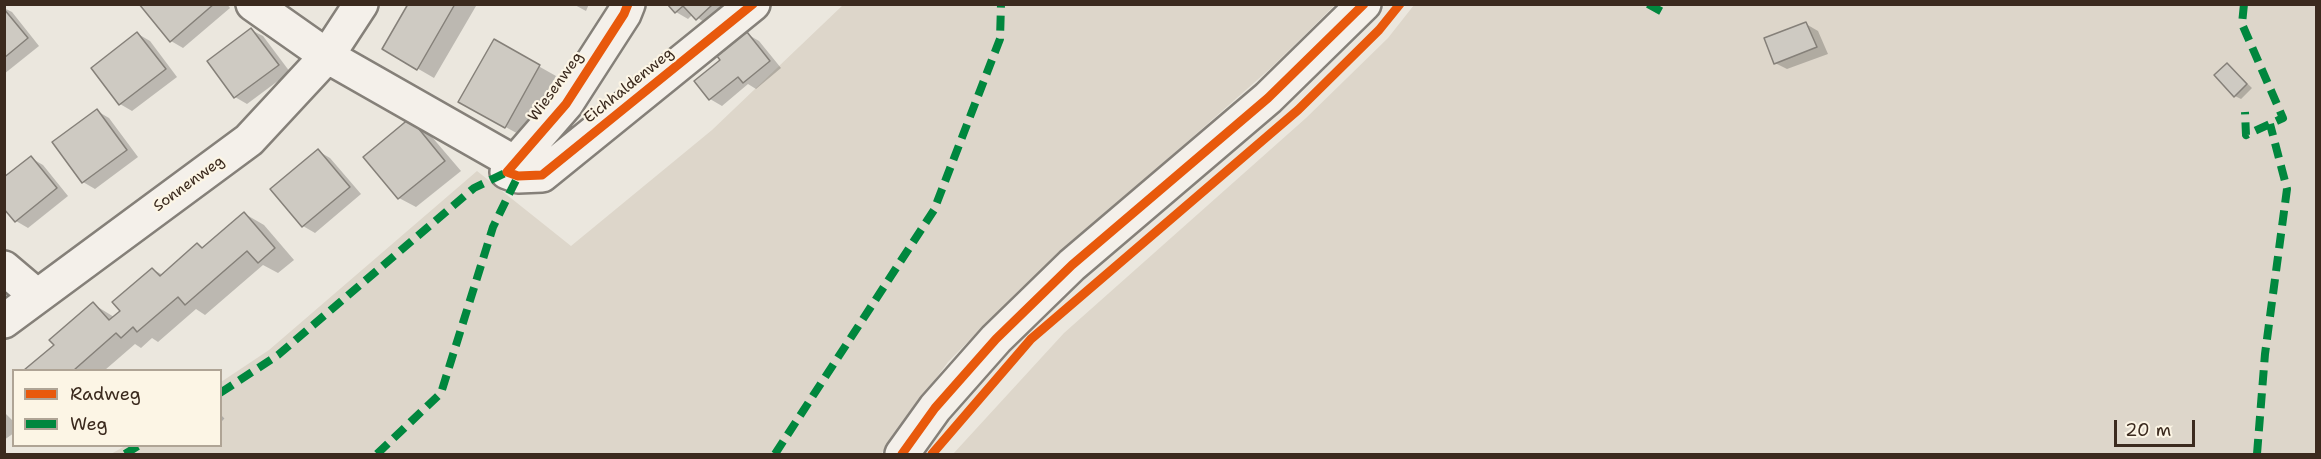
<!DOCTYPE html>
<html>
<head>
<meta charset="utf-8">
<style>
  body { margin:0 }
  #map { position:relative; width:2321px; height:459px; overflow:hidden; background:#ebe7de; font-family:"Shantell Sans",sans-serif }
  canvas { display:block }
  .frame { position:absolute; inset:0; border:6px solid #3b2a1e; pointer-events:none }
  .legend { position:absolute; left:12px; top:369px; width:210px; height:78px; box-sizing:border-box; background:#fcf5e5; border:2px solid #afa495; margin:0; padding:8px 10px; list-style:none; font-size:18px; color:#3b2a1e }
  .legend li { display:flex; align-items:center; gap:12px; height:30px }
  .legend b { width:30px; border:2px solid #afa495 }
  .scale { position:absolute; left:2114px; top:420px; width:81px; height:27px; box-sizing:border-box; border:3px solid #3b2a1e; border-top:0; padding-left:8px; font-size:18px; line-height:21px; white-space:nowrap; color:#3b2a1e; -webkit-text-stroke:4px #fcf5e5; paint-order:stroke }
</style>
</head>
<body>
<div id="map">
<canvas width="2321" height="459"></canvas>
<div class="frame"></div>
<ul class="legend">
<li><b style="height:8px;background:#e8590c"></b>Radweg</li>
<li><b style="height:8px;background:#00873e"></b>Weg</li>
</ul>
<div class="scale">20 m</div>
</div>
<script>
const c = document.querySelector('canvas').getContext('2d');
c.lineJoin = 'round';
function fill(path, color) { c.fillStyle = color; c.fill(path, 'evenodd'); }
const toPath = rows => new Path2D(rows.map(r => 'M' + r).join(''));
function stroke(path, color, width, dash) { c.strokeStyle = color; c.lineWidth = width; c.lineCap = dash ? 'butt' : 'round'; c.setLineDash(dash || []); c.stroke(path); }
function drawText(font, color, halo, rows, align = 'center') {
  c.font = font + ' "Shantell Sans",sans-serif'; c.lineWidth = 4.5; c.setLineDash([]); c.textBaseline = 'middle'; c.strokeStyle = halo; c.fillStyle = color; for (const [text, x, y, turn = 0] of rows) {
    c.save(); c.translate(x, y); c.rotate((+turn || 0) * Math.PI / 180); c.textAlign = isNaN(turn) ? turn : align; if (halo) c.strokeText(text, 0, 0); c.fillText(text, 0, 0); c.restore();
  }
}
const green = toPath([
  [843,5,1335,5,1272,67,1018,291,948,362,881,454,111,454,125,446,220,446,221,382,269,350,477,171,571,246,712,130],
  [1414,5,2316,5,2316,454,953,454,1064,333,1306,118,1388,38]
]);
const shadow = toPath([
  [141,4,227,4,230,8,183,48,171,41],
  [410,4,472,4,476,6,434,78,384,49],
  [573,4,589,4,586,11],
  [669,4,732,4,709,26,693,14,688,19,676,12],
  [4,8,12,12,39,46,4,74],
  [1806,24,1818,31,1828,54,1787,69,1775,63],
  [251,30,263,36,290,72,247,104,235,97],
  [138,34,150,41,177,77,132,111,120,104,93,68],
  [747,34,759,41,781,68,756,89,748,84,722,106,710,99,696,82,722,60],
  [494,41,556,76,522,136,460,102],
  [2227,64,2252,88,2241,99,2235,96],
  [97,111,109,118,138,157,95,189,83,182],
  [410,120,426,130,461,171,416,207,399,198,365,157],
  [318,151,330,158,361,194,315,233,303,226,272,189],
  [31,158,43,165,68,196,28,228,16,221,4,206],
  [245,214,264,225,294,260,278,273,263,265,205,315,196,309,158,342,152,338,141,348,135,344,105,370,26,370,56,345,93,304,114,317,122,311,152,269,163,275,197,245,204,249],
  [4,412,14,422,14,433,4,440]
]);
const building = toPath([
  [139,4,214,4,170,42,139,4],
  [408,4,455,4,417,70,382,49,408,4],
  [667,4,713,4,696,20,683,6,675,13,667,4],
  [4,9,28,38,4,58,4,9],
  [1806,22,1817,47,1774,64,1764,38,1806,22],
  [251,28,279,65,234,98,207,61,251,28],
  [137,32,166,69,119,105,91,68,137,32],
  [747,32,770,61,743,83,738,77,709,100,694,81,720,60,717,56,747,32],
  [494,39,540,65,505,128,458,102,494,39],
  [2227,63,2247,84,2234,97,2214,75,2227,63],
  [97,109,127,150,82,183,52,142,97,109],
  [410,118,445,161,398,199,363,157,410,118],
  [318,149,350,187,302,227,270,189,318,149],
  [31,156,57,188,15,222,4,209,4,177,31,156],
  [244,212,275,248,258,263,247,251,185,305,178,297,137,332,133,327,121,338,116,333,74,370,24,370,54,345,49,340,93,302,109,320,120,311,112,302,152,268,160,276,197,243,202,248,244,212]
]);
const path = toPath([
  [220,417,223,420]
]);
const minor = toPath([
  [253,4,327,56,515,163],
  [628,4,624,14,566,104,507,172,518,176,542,175,753,4],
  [4,268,37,296],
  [4,321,249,140,327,56,361,4],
  [902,454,935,408,996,339,1072,265,1268,98,1364,4]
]);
const quiet = toPath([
  [1648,4,1666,14],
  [2244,4,2242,24,2283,118,2246,135,2245,112],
  [220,393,278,355,474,188,507,172],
  [125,454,138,446],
  [377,454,441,393,493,227,518,176],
  [775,454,934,210,1000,39,1001,4],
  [2257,454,2265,354,2287,189,2270,124]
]);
const cycleway = toPath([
  [628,4,624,14,566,104,507,172,518,176,542,175,753,4],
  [902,454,935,408,996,339,1072,265,1268,98,1364,4],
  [932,454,1031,339,1298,110,1379,30,1400,4]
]);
const streetNames = [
  ["Eichhaldenweg",629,86,-39],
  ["Wiesenweg",556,87,-54],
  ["Sonnenweg",189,184,-36]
];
fill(green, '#ddd6ca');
fill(shadow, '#0003');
fill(building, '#cecac2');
stroke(building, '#858079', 1.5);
stroke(minor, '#858079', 38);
stroke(path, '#b1ada7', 4, [4.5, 4.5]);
stroke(minor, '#f4f0ea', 33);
stroke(quiet, '#00873e', 8, [15, 8]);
stroke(cycleway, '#e8590c', 9);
drawText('15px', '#3b2a1e', '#fcf5e5', streetNames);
</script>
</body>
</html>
